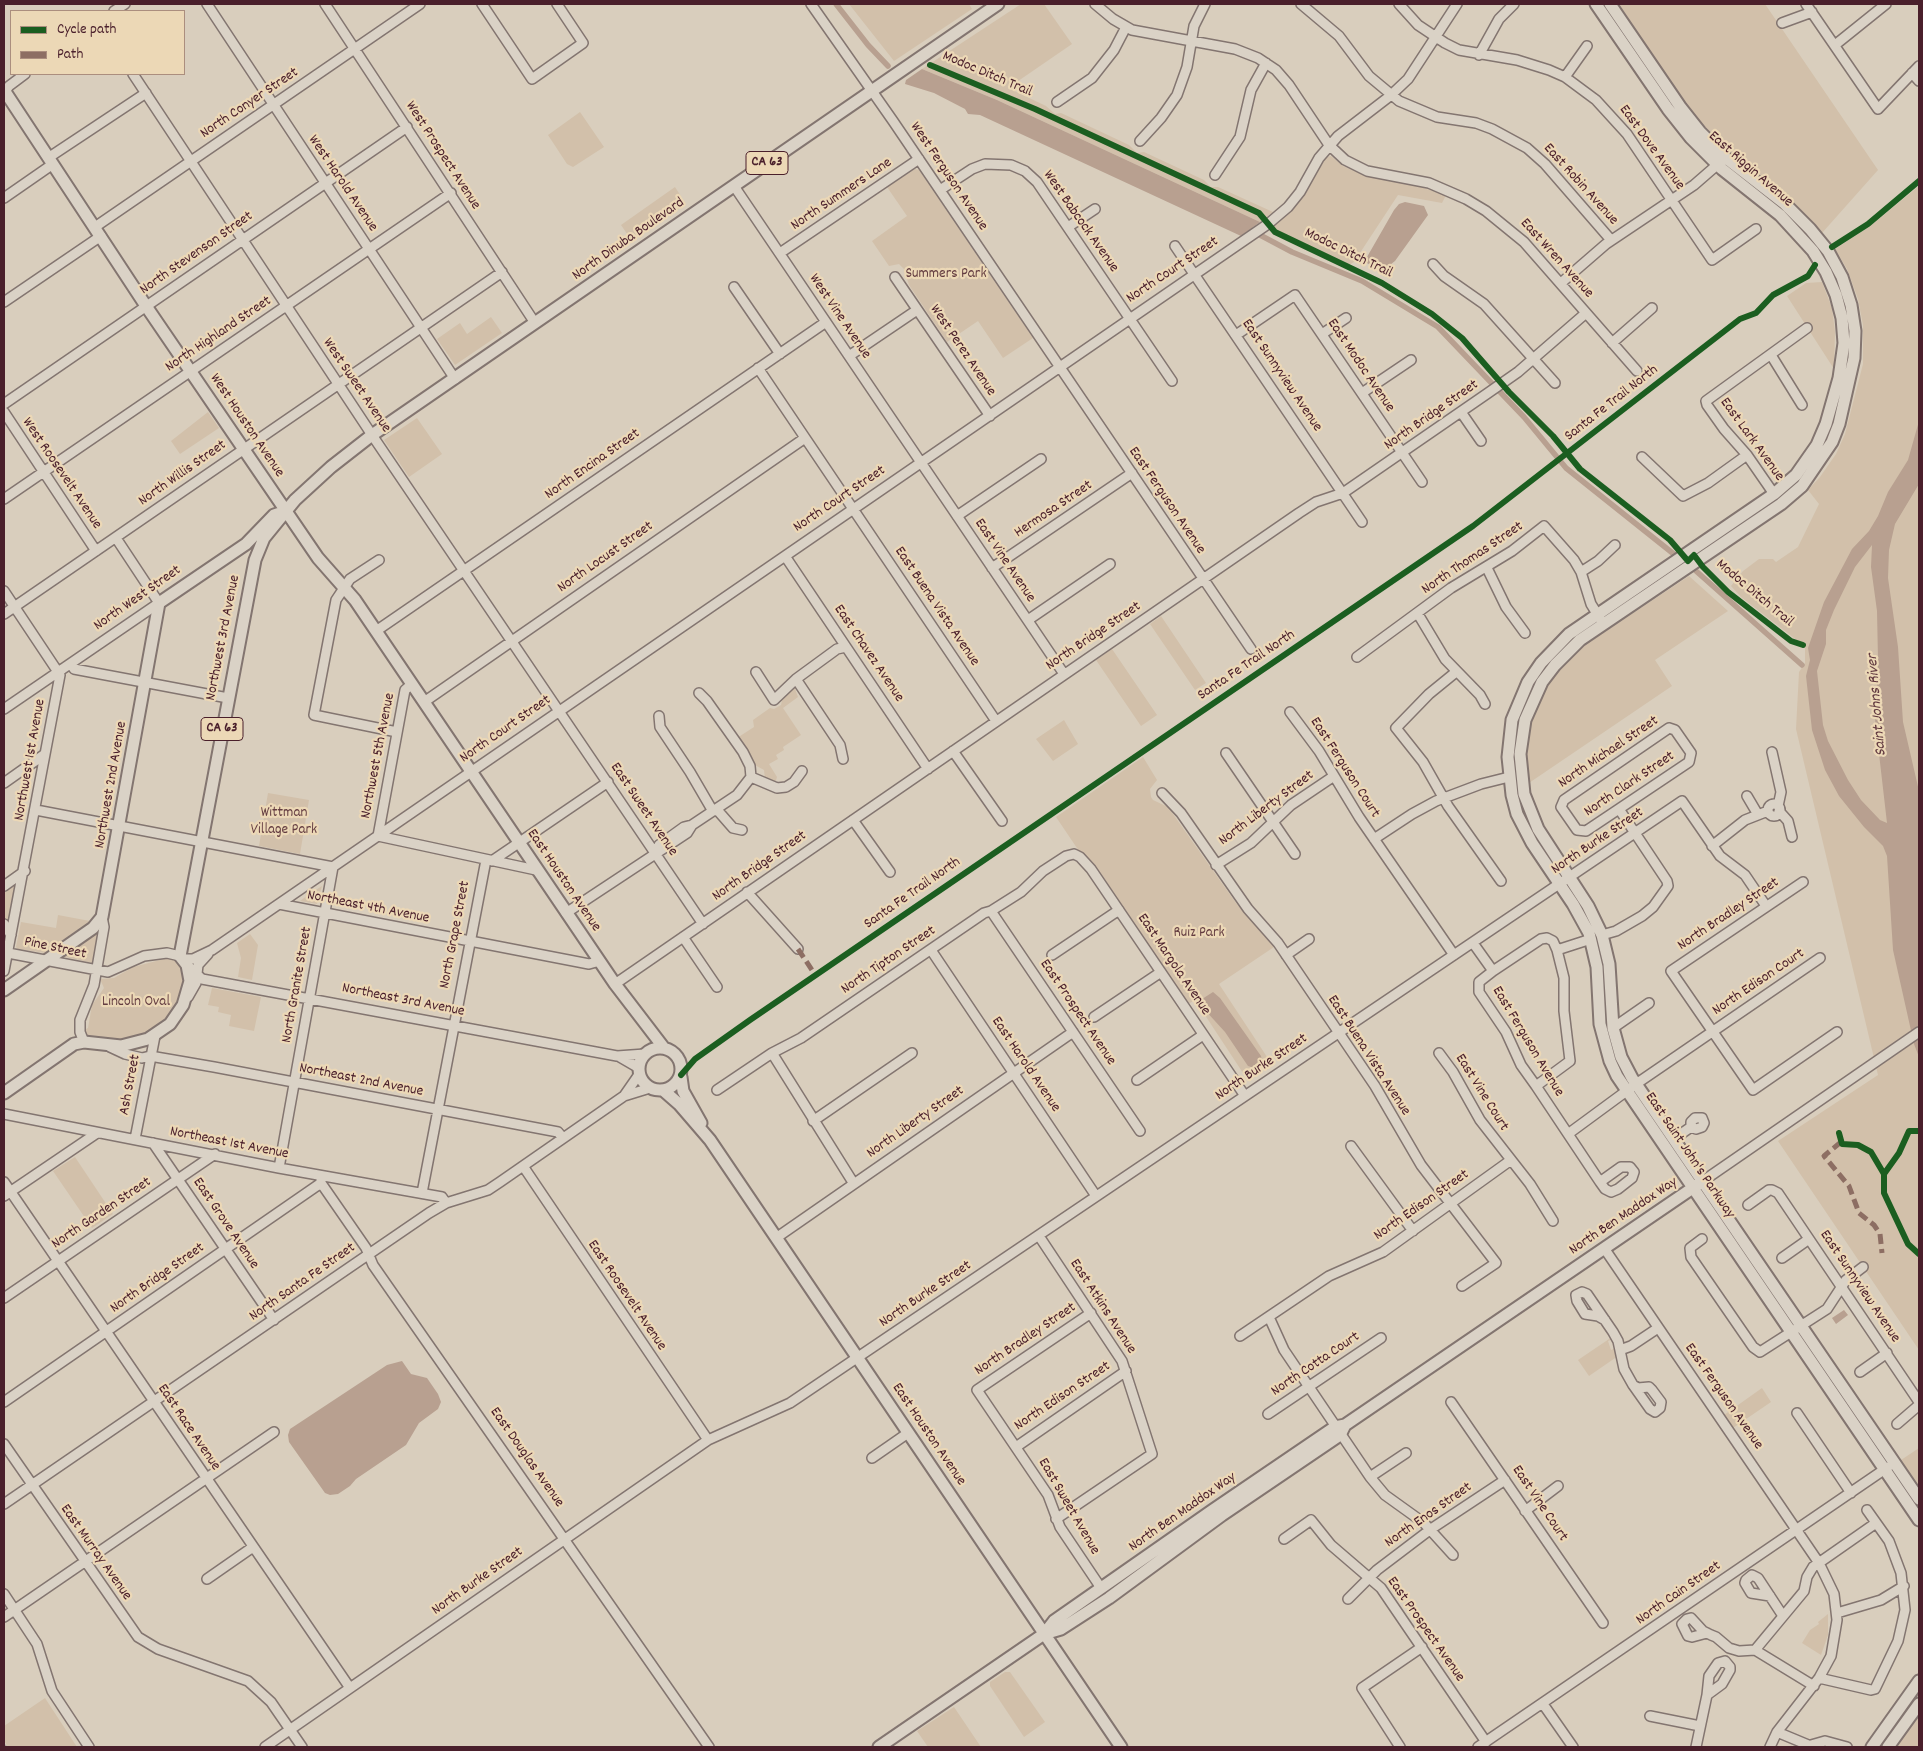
<!DOCTYPE html>
<html>
<head>
<meta charset="utf-8">
<style>
  body { margin:0 }
  #map { position:relative; width:1923px; height:1751px; overflow:hidden; background:#d9cebd; font-family:Dekko,sans-serif }
  canvas { display:block }
  .frame { position:absolute; inset:0; border:5px solid #4a1f2b; pointer-events:none }
  .legend { position:absolute; left:10px; top:10px; width:175px; height:65px; box-sizing:border-box; background:#ecd8b6; border:1px solid #ab8e7e; margin:0; padding:6px 9px; list-style:none; font-size:15px; color:#4a1f2b }
  .legend li { display:flex; align-items:center; gap:10px; height:25px }
  .legend b { width:25px; border:1px solid #ab8e7e }
</style>
</head>
<body>
<div id="map">
<canvas width="1923" height="1751"></canvas>
<div class="frame"></div>
<ul class="legend">
<li><b style="height:6px;background:#1b5e20"></b>Cycle path</li>
<li><b style="height:6px;background:#8d6e63"></b>Path</li>
</ul>
</div>
<script>
const c = document.querySelector('canvas').getContext('2d');
c.lineJoin = 'round';
function fill(path, color) { c.fillStyle = color; c.fill(path, 'evenodd'); }
const toPath = rows => new Path2D(rows.map(r => 'M' + r).join(''));
function stroke(path, color, width, dash) { c.strokeStyle = color; c.lineWidth = width; c.lineCap = dash ? 'butt' : 'round'; c.setLineDash(dash || []); c.stroke(path); }
function drawText(font, color, halo, rows, align = 'center') {
  c.font = font + ' Dekko,sans-serif'; c.lineWidth = 4.5; c.setLineDash([]); c.textBaseline = 'middle'; c.strokeStyle = halo; c.fillStyle = color; for (const [text, x, y, turn = 0] of rows) {
    c.save(); c.translate(x, y); c.rotate((+turn || 0) * Math.PI / 180); c.textAlign = isNaN(turn) ? turn : align; if (halo) c.strokeText(text, 0, 0); c.fillText(text, 0, 0); c.restore();
  }
}
const green = toPath([
  [849,4,969,4,972,9,894,61],
  [1021,4,1044,4,1072,44,1008,88,1046,106,1055,114,1061,113,1129,145,1137,153,1144,152,1204,180,1211,187,1218,187,1273,212,1260,222,997,100,922,69],
  [1619,4,1765,4,1878,170,1822,233,1772,185,1725,147,1691,112],
  [580,112,604,147,573,167,567,164,548,135],
  [1331,156,1343,166,1366,176,1408,183,1446,195,1442,203,1398,195,1354,262,1349,265,1281,233,1273,227,1297,202,1321,163,1326,157],
  [915,169,919,170,1033,338,1003,358,978,321,947,342,909,285,904,269,899,264,889,266,872,241,907,216,887,187],
  [1919,186,1919,1350,1778,1141,1878,1075,1796,729,1799,672,1805,663,1805,642,1799,642,1741,597,1731,586,1743,571,1759,559,1773,559,1776,562,1798,547,1819,504,1808,490,1820,477,1836,454,1845,434,1863,364,1863,325,1858,299,1847,269,1835,249,1869,227],
  [675,187,686,204,632,241,621,225],
  [1822,282,1832,308,1835,332,1834,369,1787,296,1806,283],
  [491,317,502,333,455,365,437,339,460,323,467,334],
  [208,412,219,428,180,454,171,441],
  [417,418,442,454,409,477,384,440],
  [1689,576,1728,611,1655,660,1672,686,1526,785,1527,736,1533,713,1544,689,1561,666,1582,647],
  [1161,616,1206,683,1195,690,1150,624],
  [1112,649,1157,715,1141,726,1096,660],
  [794,686,798,697,783,708,801,735,783,747,784,750,776,755,778,759,769,764,777,777,775,784,765,779,764,770,753,764,737,738,754,727,753,720,770,708,774,709,781,705,783,696],
  [1064,720,1078,744,1053,761,1036,739],
  [1143,757,1157,780,1150,789,1151,797,1153,800,1168,807,1236,903,1274,947,1219,984,1271,1063,1254,1074,1247,1075,1243,1073,1197,1003,1199,998,1188,1004,1096,866,1079,851,1056,817],
  [268,793,309,800,300,854,259,846],
  [14,886,15,887,7,922,4,921,4,893],
  [322,886,317,904,300,901,308,895,311,898,315,896,314,891],
  [58,915,90,921,45,953,18,949,16,947,21,922,56,928],
  [100,932,92,963,61,956,66,952],
  [250,934,258,945,252,980,238,977,241,958,237,943],
  [168,958,178,959,186,973,182,998,165,1021,143,1036,121,1042,86,1037,82,1031,88,1028,92,1005,104,988,100,979,114,978,133,967],
  [212,988,261,997,254,1031,229,1026,231,1015,218,1012,219,1007,208,1005],
  [75,1157,113,1214,92,1228,53,1171],
  [1612,1337,1613,1339,1608,1341,1611,1350,1616,1348,1618,1356,1589,1376,1578,1360],
  [1762,1388,1771,1402,1733,1428,1724,1415],
  [1919,1448,1919,1487,1901,1460],
  [1828,1614,1828,1635,1821,1655,1802,1643,1810,1630,1819,1624,1818,1622],
  [1005,1672,1010,1672,1045,1722,1024,1737,990,1686,990,1682],
  [45,1698,77,1747,8,1747,4,1741,4,1726],
  [954,1707,981,1747,928,1747,917,1731],
  [1919,1712,1919,1747,1894,1747]
]);
const water = toPath([
  [922,69,997,100,1260,222,1241,236,980,115,968,114,965,109,934,93,905,84,906,80],
  [1405,202,1424,206,1428,215,1395,261,1386,268,1372,266,1367,263,1367,257,1394,210,1399,204],
  [1919,421,1919,484,1895,524,1889,550,1888,578,1898,647,1903,722,1919,791,1919,1057,1914,1044,1893,950,1887,856,1883,846,1864,827,1839,796,1825,770,1812,730,1806,676,1810,660,1808,648,1824,602,1852,549,1869,531,1878,516,1888,492,1908,460],
  [1872,545,1871,567,1877,611,1878,659,1875,719,1887,823,1880,820,1861,800,1848,780,1828,741,1823,725,1817,671,1826,644,1826,630,1834,610,1855,567],
  [1213,992,1220,998,1261,1056,1262,1062,1259,1067,1254,1068,1248,1066,1225,1032,1204,1009,1199,1001],
  [1844,1310,1848,1315,1836,1324,1832,1318],
  [402,1361,411,1374,427,1378,438,1394,441,1402,438,1409,419,1423,406,1445,356,1479,350,1486,338,1494,330,1495,325,1493,289,1442,288,1435,290,1429,387,1365]
]);
const canal = toPath([
  [836,4,868,45,888,66],
  [1243,226,1292,252,1362,281,1438,327,1524,417,1566,468,1675,555],
  [1696,571,1802,665]
]);
const minor = toPath([
  [207,4,455,379],
  [325,4,535,323],
  [482,4,532,79,583,43,557,4],
  [811,4,893,121,1251,649],
  [1095,4,1113,19,1132,30,1235,49,1258,58,1276,70,1289,85,1329,145,1345,160,1367,171,1429,183,1466,199,1486,211,1524,242,1637,371],
  [1301,4,1339,36,1369,76,1399,101,1437,117,1476,123,1492,129,1527,148,1545,164,1611,240],
  [1399,4,1418,25,1445,43,1459,50,1517,60,1549,70,1565,77,1596,100,1627,134,1712,260,1756,229],
  [1806,4,1878,109,1919,66],
  [114,11,125,4],
  [1782,23,1812,12],
  [1835,45,1886,4],
  [1479,55,1499,19,1514,4],
  [1912,73,1919,81],
  [133,74,372,435,703,924],
  [1565,77,1587,46],
  [4,93,9,86,25,74],
  [1057,102,1092,78,1114,50,1126,27],
  [1140,141,1161,118,1177,95,1187,67,1194,26,1205,4],
  [48,158,146,93],
  [1215,175,1240,137,1251,90,1266,63],
  [734,186,1064,674],
  [940,190,972,169,985,164,1011,165,1025,171,1037,182,1172,381],
  [4,198,53,164],
  [95,227,420,4],
  [1068,227,1095,209],
  [1175,246,1362,522],
  [780,253,919,159],
  [1433,264,1444,276,1484,304,1555,383],
  [895,277,990,416],
  [1561,283,1606,244,1694,185,1717,165],
  [734,287,780,354],
  [4,302,101,236],
  [1322,334,1346,318],
  [1236,335,1295,295,1422,482],
  [1612,343,1652,308],
  [1771,355,1802,405],
  [849,356,917,310],
  [758,368,996,721],
  [1362,393,1411,360],
  [4,404,407,127],
  [4,412,96,551],
  [1461,412,1481,441],
  [1642,457,1683,496,1708,483,1747,455],
  [1774,494,1747,455,1724,429,1707,405,1706,401,1807,328],
  [4,499,451,193],
  [957,516,1041,459],
  [785,556,928,769],
  [379,560,350,579,336,600,314,715,397,732],
  [992,568,1132,473],
  [1487,568,1506,607,1525,633],
  [1581,572,1598,561,1615,545],
  [4,591,60,675,4,971],
  [4,614,502,272],
  [1418,614,1445,659,1480,695,1485,704],
  [1028,620,1110,564],
  [376,631,826,322],
  [1357,657,1451,588,1512,551,1544,526,1574,560,1581,572,1591,604,1601,620],
  [71,664,74,669,228,698],
  [756,672,774,700,796,679,837,649,846,647],
  [1456,672,1429,694,1396,728,1423,762,1448,806,1501,881],
  [796,679,840,745,843,759],
  [412,684,405,690,378,836,536,870],
  [699,693,707,701,743,752,750,766,751,777],
  [424,702,805,438],
  [4,709,159,603,116,538],
  [1290,712,1319,751,1359,817,1454,955],
  [659,716,660,727,690,772,711,808,719,812,733,828,742,830],
  [1669,728,1675,730,1691,753,1689,762,1586,831,1577,830,1561,807,1564,800,1669,728],
  [953,751,1002,821],
  [1772,752,1781,792,1778,806],
  [1226,753,1295,854],
  [751,777,777,788,786,787,794,782,802,771],
  [4,783,45,754],
  [1162,793,1181,813,1248,909,1278,943,1375,1086,1421,1165,1496,1263,1462,1286],
  [1747,796,1757,813],
  '1768 810a6 6 0 1 1 12 0a6 6 0 1 1-12 0Z',
  [36,810,333,867,279,1168],
  [1779,811,1788,821,1792,837],
  [853,820,890,872],
  [1374,839,1412,814,1436,801,1481,784,1509,777],
  [1712,846,1745,820,1768,811],
  [656,853,659,845,684,827,692,825,737,795,751,777],
  [492,861,608,782],
  [1216,865,1251,843,1291,805,1334,776],
  [1803,882,1671,971,1753,1090,1837,1032],
  [4,886,25,871],
  [747,892,798,949],
  [279,904,589,964,600,961],
  [991,911,1140,1131],
  [566,913,687,833,692,825],
  [4,924,11,935],
  [1602,935,1616,931,1642,916,1653,907,1668,886,1667,881,1619,809],
  [683,937,717,987],
  [1473,943,1493,971,1479,982,1479,992,1506,1032,1521,1065,1536,1086,1600,1182,1605,1189,1611,1192,1618,1189,1632,1178,1634,1172,1630,1167,1621,1167,1600,1182],
  [931,950,1096,1196],
  [8,953,108,972,144,956,167,953,180,956],
  [1052,955,1119,910],
  [1286,955,1309,939],
  [183,959,193,959,212,950,1268,224,1288,207,1300,192,1319,158,1338,136,1390,96,1408,79,1457,4],
  [187,965,202,979,617,1056,645,1054],
  [1493,971,1541,939,1547,938,1553,941,1557,950,1591,939],
  [615,984,1299,513,1316,502,1343,493,1488,393,1518,372,1586,313],
  [188,997,196,983,198,965,208,954],
  [1094,1017,1161,972],
  [1613,1028,1649,1003],
  [84,1042,80,1032,80,1020,94,985,104,927,102,917],
  [110,1047,125,1054,142,1058,150,1056,214,1067,558,1132,563,1138],
  [772,1053,854,1184],
  [1439,1053,1453,1072,1480,1120,1530,1184,1553,1221],
  [620,1057,639,1068],
  [1137,1080,1203,1035],
  [1536,1086,1570,1061,1564,1011,1564,978,1557,950],
  [717,1090,772,1053,801,1038,984,913,991,911,1021,892,1043,871,1066,856,1074,854,1080,857,1091,869,1245,1096],
  [624,1096,650,1088],
  [4,1114,279,1168,442,1197,446,1203],
  [813,1121,912,1053],
  [1568,1134,1636,1084,1820,958],
  [1675,1138,1691,1127,1696,1129,1702,1127,1704,1123,1702,1118,1695,1118,1691,1122,1691,1127],
  [135,1139,155,1036],
  [153,1143,274,1320],
  [1351,1146,1413,1231],
  [523,1166,708,1440],
  [1703,1181,1919,1032],
  [4,1182,350,1688],
  [321,1183,366,1248,373,1265,709,1747],
  [422,1193,486,860],
  [4,1196,97,1133],
  [1748,1205,1769,1190,1772,1190,1778,1193,1919,1402],
  [1039,1236,1122,1361,1152,1454,1056,1519],
  [776,1238,1073,1032],
  [1702,1239,1690,1248,1691,1257,1753,1347,1760,1352,1827,1309,1846,1280,1863,1267],
  [1604,1248,1819,1563,1834,1594,1837,1620,1831,1656,1819,1678,1777,1732,1770,1747],
  [1782,1258,1809,1239],
  [4,1298,215,1154],
  [1091,1313,977,1390,1048,1495,1060,1527,1101,1588],
  [1269,1317,1284,1350,1370,1477,1385,1495,1424,1523,1453,1555],
  [1605,1320,1598,1316,1585,1314,1577,1301,1576,1295,1582,1292,1587,1294,1613,1332,1618,1341,1624,1369,1633,1385,1650,1409,1655,1412,1660,1408,1661,1402,1652,1390,1649,1387,1638,1388,1633,1385],
  [1240,1336,1329,1276,1383,1252,1511,1160],
  [1620,1350,1631,1346,1658,1328],
  [1860,1372,1887,1353],
  [4,1402,321,1183,321,1178],
  [1451,1402,1603,1623],
  [1797,1413,1851,1493],
  [1268,1414,1381,1338],
  [1897,1424,1919,1405],
  [4,1444,138,1637,158,1649,248,1681,271,1702,302,1747],
  [1016,1447,1126,1371],
  [872,1458,908,1433],
  [1370,1477,1406,1453],
  [4,1504,429,1213,446,1203,488,1190,500,1182,624,1096,640,1073],
  [1525,1511,1558,1486],
  [1284,1539,1311,1520,1331,1545,1381,1588,1486,1742],
  [207,1579,253,1547],
  [4,1594,37,1644,52,1691,89,1747],
  [1770,1596,1751,1593,1745,1583,1746,1580,1752,1575,1758,1578,1783,1616],
  [1348,1599,1377,1570,1431,1529,1505,1480],
  [1837,1613,1881,1600,1904,1586],
  [4,1617,274,1432],
  [1707,1633,1692,1637,1688,1636,1682,1624,1687,1619,1691,1618,1703,1631,1711,1635,1716,1637,1729,1648,1739,1651,1755,1650],
  [1755,1650,1804,1591,1807,1577,1813,1567,1876,1523],
  [1755,1650,1814,1686],
  [1819,1678,1871,1690,1875,1689,1898,1641,1905,1610,1901,1573,1889,1541,1867,1510],
  [1543,1704,1573,1747],
  [1650,1716,1700,1726],
  [1777,1732,1813,1747],
  [1811,1745,1825,1741,1847,1747],
  [265,1747,708,1440,790,1403,1682,801,1720,856,1745,875,1766,906],
  [1400,1747,1362,1688,1422,1647],
  [1478,1747,1888,1467],
  [1696,1747,1707,1695,1722,1684,1730,1670,1730,1667,1725,1661,1718,1663,1709,1676,1707,1695]
]);
const major = toPath([
  [1596,4,1668,109,1691,138,1722,169,1780,215,1813,251,1826,272,1836,295,1842,318,1844,343,1839,378,1826,424,1817,445,1796,475,1774,494,1569,634,1541,663,1528,682,1512,720,1508,757,1512,795,1517,814,1532,843,1573,904,1589,933,1597,967,1600,1024,1610,1061,1617,1076,1919,1520],
  [1610,4,1681,108,1700,132,1726,158,1785,204,1810,229,1828,251,1842,277,1851,305,1855,331,1854,358,1839,424,1832,442,1802,486,1781,504,1580,640,1555,665,1542,682,1525,720,1520,754,1524,794,1538,829,1588,906,1602,935,1609,964,1613,1028,1621,1057,1632,1078,1919,1499],
  [4,90,146,306,318,558,355,600,615,984,664,1048],
  [4,990,93,928,102,917,159,603,246,544,274,515,286,511],
  '639 1069a21 21 0 1 1 42 0a21 21 0 1 1-42 0Z',
  [681,1077,683,1091,701,1123],
  [663,1090,679,1104,710,1140,1121,1747],
  [4,1093,74,1044,84,1042,121,1046,148,1039,170,1024,183,1005,190,981,187,965,180,956,255,560,264,538,295,500,331,467,372,435,998,4],
  [1044,1634,1054,1621,1213,1510,1335,1427,1345,1425,1700,1183],
  [879,1747,1044,1634,1061,1629,1109,1598,1222,1515,1340,1435,1345,1425],
  [1872,1747,1919,1681],
  [1888,1747,1919,1704]
]);
const rail = toPath([
  [4,1746,5,1747]
]);
const quiet = toPath([
  [798,949,816,976],
  [1841,1142,1824,1156,1849,1186,1859,1213,1874,1225,1880,1234,1882,1253]
]);
const cycleway = toPath([
  [930,65,1035,109,1259,213,1275,232,1382,283,1432,314,1462,338,1509,392,1553,436,1580,469,1670,540,1688,561,1694,555,1703,567,1728,592,1791,641,1803,645],
  [1832,247,1868,224,1919,181],
  [681,1075,695,1059,750,1020,1473,526,1740,319,1756,313,1773,295,1808,276,1815,265],
  [1919,1131,1909,1131,1899,1153,1884,1174,1884,1193,1908,1244,1919,1254],
  [1839,1133,1842,1144,1858,1145,1871,1152,1884,1174]
]);
const shields = [
  [767,163,42],
  [222,729,42]
];
const shieldNames = [
  ["CA 63",767,163],
  ["CA 63",222,729]
];
const streetNames = [
  ["Modoc Ditch Trail",987,75,23],
  ["North Conyer Street",250,104,-34],
  ["East Dove Avenue",1651,148,54],
  ["West Prospect Avenue",442,156,57],
  ["East Riggin Avenue",1750,170,41],
  ["West Ferguson Avenue",948,177,56],
  ["West Harold Avenue",342,184,56],
  ["East Robin Avenue",1580,185,48],
  ["North Summers Lane",842,195,-34],
  ["West Babcock Avenue",1080,222,55],
  ["North Dinuba Boulevard",629,240,-35],
  ["North Stevenson Street",197,254,-35],
  ["Modoc Ditch Trail",1348,254,26],
  ["East Wren Avenue",1556,259,48],
  ["North Court Street",1173,271,-34],
  ["West Vine Avenue",839,317,56],
  ["North Highland Street",219,335,-34],
  ["West Perez Avenue",962,351,56],
  ["East Modoc Avenue",1360,366,56],
  ["East Sunnyview Avenue",1281,376,56],
  ["West Sweet Avenue",356,386,56],
  ["Santa Fe Trail North",1612,404,-38],
  ["North Bridge Street",1432,416,-35],
  ["West Houston Avenue",246,426,56],
  ["East Lark Avenue",1751,440,54],
  ["North Encina Street",593,465,-35],
  ["West Roosevelt Avenue",61,474,56],
  ["North Willis Street",183,474,-35],
  ["North Court Street",840,500,-34],
  ["East Ferguson Avenue",1166,501,56],
  ["Hermosa Street",1054,510,-34],
  ["North Locust Street",606,558,-35],
  ["North Thomas Street",1473,559,-34],
  ["East Vine Avenue",1004,561,56],
  ["Modoc Ditch Trail",1754,594,40],
  ["North West Street",138,599,-35],
  ["East Buena Vista Avenue",936,607,56],
  ["North Bridge Street",1094,637,-34],
  ["Northwest 3rd Avenue",224,638,-79],
  ["East Chavez Avenue",868,654,56],
  ["Santa Fe Trail North",1247,666,-34],
  ["North Court Street",506,730,-35],
  ["North Michael Street",1609,753,-34],
  ["Northwest 5th Avenue",379,756,-79],
  ["Northwest 1st Avenue",31,760,-80],
  ["East Ferguson Court",1344,768,57],
  ["Northwest 2nd Avenue",112,785,-80],
  ["North Clark Street",1630,785,-34],
  ["North Liberty Street",1267,809,-37],
  ["East Sweet Avenue",643,810,56],
  ["North Burke Street",1598,842,-34],
  ["North Bridge Street",760,867,-35],
  ["East Houston Avenue",563,881,56],
  ["Santa Fe Trail North",913,894,-35],
  ["Northeast 4th Avenue",368,908,11],
  ["North Bradley Street",1729,915,-34],
  ["North Grape Street",456,935,-79],
  ["Pine Street",55,949,12],
  ["North Tipton Street",889,961,-34],
  ["East Margola Avenue",1173,965,56],
  ["North Edison Court",1759,983,-34],
  ["North Granite Street",298,985,-80],
  ["Northeast 3rd Avenue",403,1001,11],
  ["East Prospect Avenue",1077,1013,56],
  ["East Ferguson Avenue",1527,1042,59],
  ["East Buena Vista Avenue",1368,1056,57],
  ["East Harold Avenue",1025,1065,56],
  ["North Burke Street",1262,1068,-34],
  ["Northeast 2nd Avenue",361,1081,11],
  ["Ash Street",131,1085,-79],
  ["East Vine Court",1481,1093,58],
  ["North Liberty Street",916,1123,-35],
  ["Northeast 1st Avenue",229,1144,11],
  ["East Saint John's Parkway",1689,1156,56],
  ["North Edison Street",1422,1206,-35],
  ["North Garden Street",102,1214,-34],
  ["North Ben Maddox Way",1624,1217,-34],
  ["East Grove Avenue",225,1224,56],
  ["North Bridge Street",158,1279,-35],
  ["North Santa Fe Street",303,1283,-35],
  ["East Sunnyview Avenue",1859,1287,56],
  ["North Burke Street",926,1295,-34],
  ["East Roosevelt Avenue",626,1296,56],
  ["East Atkins Avenue",1102,1307,57],
  ["North Bradley Street",1026,1340,-34],
  ["North Cotta Court",1316,1365,-34],
  ["North Edison Street",1063,1397,-34],
  ["East Ferguson Avenue",1723,1397,55],
  ["East Race Avenue",188,1428,56],
  ["East Houston Avenue",928,1435,56],
  ["East Douglas Avenue",526,1458,55],
  ["East Vine Court",1539,1504,56],
  ["East Sweet Avenue",1068,1507,60],
  ["North Ben Maddox Way",1183,1513,-35],
  ["North Enos Street",1429,1516,-35],
  ["East Murray Avenue",95,1553,55],
  ["North Burke Street",478,1582,-35],
  ["North Cain Street",1679,1594,-35],
  ["East Prospect Avenue",1425,1630,55]
];
const parkNames = [
  ["Summers Park",946,275],
  ["Wittman",284,814],
  ["Village Park",284,831],
  ["Ruiz Park",1199,934],
  ["Lincoln Oval",136,1003]
];
const waterNames = [
  ["Saint Johns River",1878,705,-95]
];
fill(green, '#d2c0aa');
fill(water, '#b8a090');
stroke(canal, '#b8a090', 5.5);
stroke(minor, '#837570', 12);
stroke(major, '#837570', 15);
stroke(minor, '#dad2c6', 9);
stroke(major, '#dad2c6', 11);
stroke(rail, '#a59b94', 4);
stroke(rail, '#ecd8b6', 2, [5.5]);
stroke(quiet, '#8d6e63', 5, [10, 5]);
stroke(cycleway, '#1b5e20', 6);
for (const [x, y, w] of shields) { const box = new Path2D(); box.roundRect(x - w / 2, y - 11.5, w, 23, 4); c.fillStyle = '#ecd8b6'; c.fill(box); stroke(box, '#4a1f2b', 1); }
drawText('bold 14px', '#4a1f2b', null, shieldNames);
drawText('15px', '#4a1f2b', '#ecd8b6', streetNames);
drawText('15px', '#643d41', '#ecd8b6', parkNames);
drawText('italic 16px', '#623a40', '#ecd8b6', waterNames);
</script>
</body>
</html>
